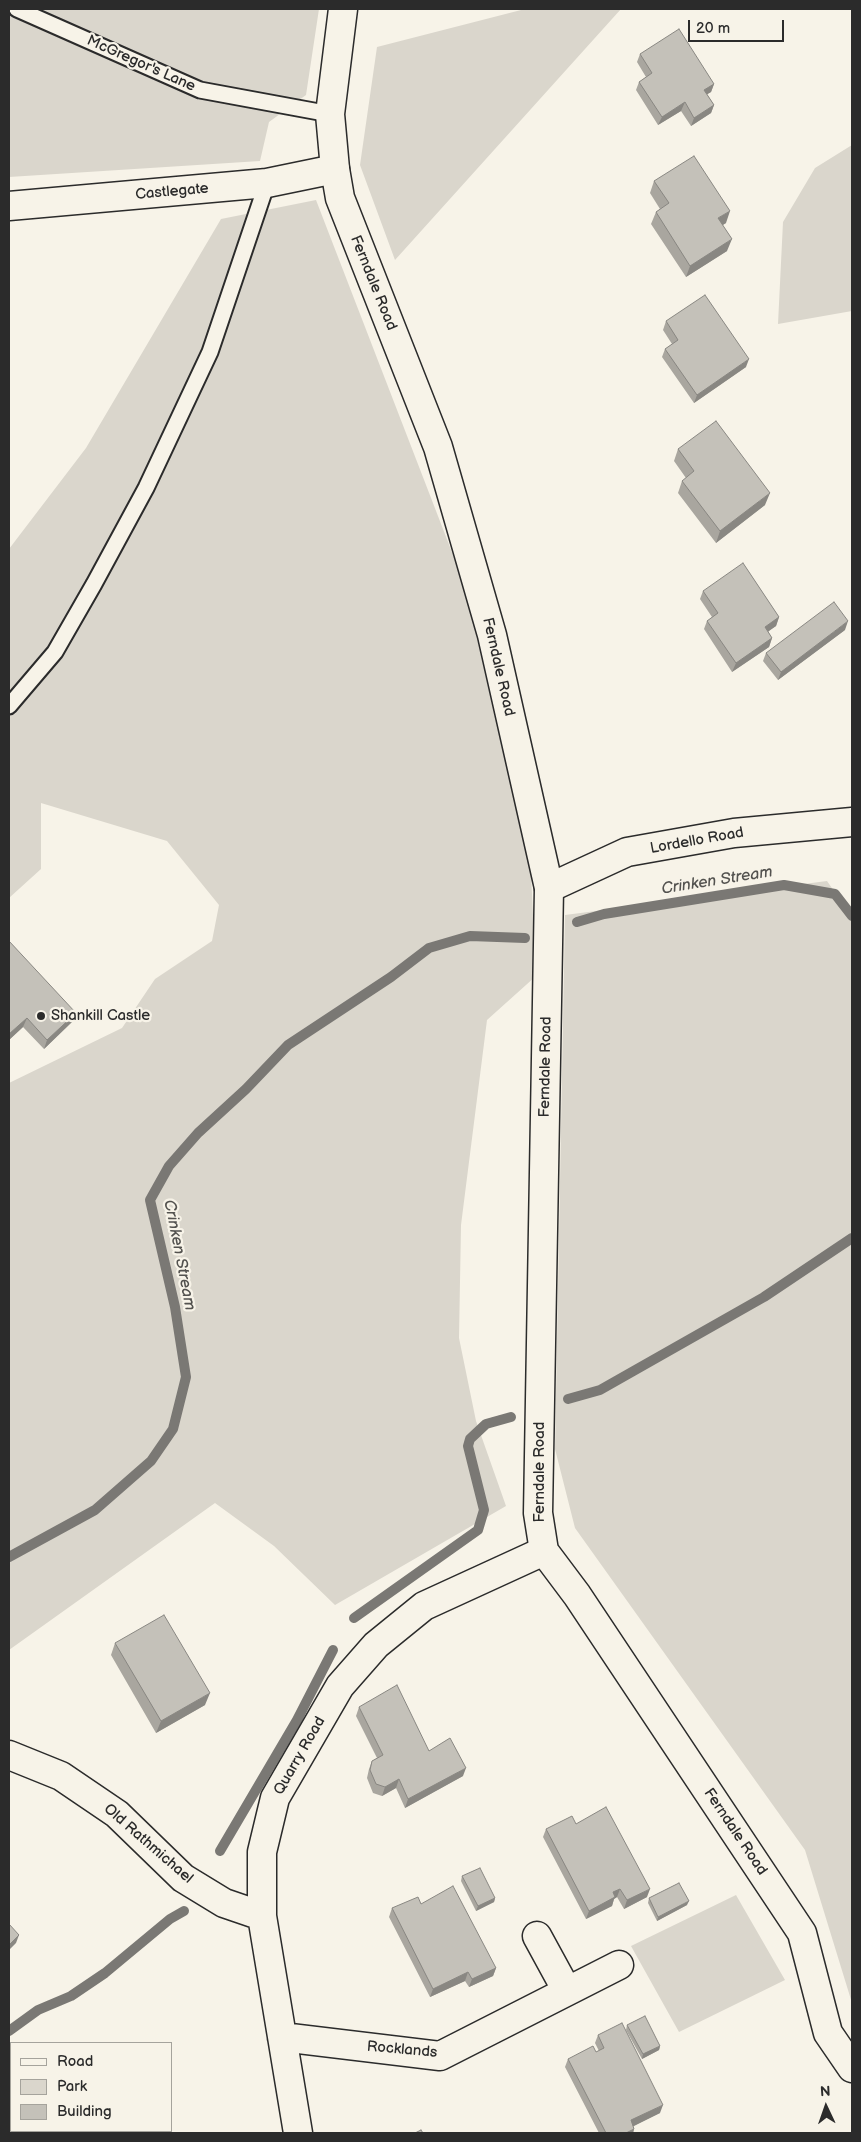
<!DOCTYPE html>
<html>
<head>
<meta charset="utf-8">
<style>
  body { margin:0 }
  #map { position:relative; width:861px; height:2142px; overflow:hidden; background:#f7f3e8; font-family:"Balsamiq Sans",sans-serif }
  canvas { display:block }
  .frame { position:absolute; inset:0; border:10px solid #2b2b2b; pointer-events:none }
  .legend { position:absolute; left:10px; top:2042px; width:162px; height:90px; box-sizing:border-box; background:#f7f3e8; border:1px solid #a5a39c; margin:0; padding:6px 9px; list-style:none; font-size:15px; color:#2b2b2b }
  .legend li { display:flex; align-items:center; gap:10px; height:25px }
  .legend b { width:25px; border:1px solid #a5a39c }
  .north { position:absolute; left:801px; top:2082px; width:50px; height:50px; -webkit-text-stroke:4px #f7f3e8; paint-order:stroke; rotate:357deg; font-size:14px; font-weight:700; line-height:20px; text-align:center; color:#2b2b2b }
  .north::after { content:''; display:block; margin:auto; width:18px; height:22px; background:#2b2b2b; clip-path:polygon(50% 0,100% 100%,50% 72%,0 100%) }
  .scale { position:absolute; left:688px; top:20px; width:96px; height:22px; box-sizing:border-box; border:2px solid #2b2b2b; border-top:0; padding-left:6px; font-size:15px; line-height:18px; white-space:nowrap; color:#2b2b2b; -webkit-text-stroke:4px #f7f3e8; paint-order:stroke }
</style>
</head>
<body>
<div id="map">
<canvas width="861" height="2142"></canvas>
<div class="frame"></div>
<ul class="legend">
<li><b style="height:6px;background:#f7f3e8"></b>Road</li>
<li><b style="height:14px;background:#dad6cc"></b>Park</li>
<li><b style="height:14px;background:#c4c1b9"></b>Building</li>
</ul>
<div class="north">N</div>
<div class="scale">20 m</div>
</div>
<script>
const c = document.querySelector('canvas').getContext('2d');
c.lineJoin = 'round';
function fill(path, color) { c.fillStyle = color; c.fill(path, 'evenodd'); }
const toPath = rows => new Path2D(rows.map(r => 'M' + r).join(''));
function stroke(path, color, width, dash) { c.strokeStyle = color; c.lineWidth = width; c.lineCap = dash ? 'butt' : 'round'; c.setLineDash(dash || []); c.stroke(path); }
function drawText(font, color, halo, rows, align = 'center') {
  c.font = font + ' "Balsamiq Sans",sans-serif'; c.lineWidth = 4.5; c.setLineDash([]); c.textBaseline = 'middle'; c.strokeStyle = halo; c.fillStyle = color; for (const [text, x, y, turn = 0] of rows) {
    c.save(); c.translate(x, y); c.rotate((+turn || 0) * Math.PI / 180); c.textAlign = isNaN(turn) ? turn : align; if (halo) c.strokeText(text, 0, 0); c.fillText(text, 0, 0); c.restore();
  }
}
const green = toPath([
  [9,9,319,9,306,95,269,122,260,161,9,177],
  [525,9,621,9,395,260,360,165,377,47],
  [852,145,852,311,778,324,783,222,815,168],
  [316,200,465,586,531,874,536,976,487,1020,461,1225,459,1338,476,1421,506,1506,335,1605,274,1546,215,1503,9,1650,9,1083,122,1028,155,979,212,941,219,905,167,841,41,803,41,869,9,898,9,549,86,448,221,219],
  [827,881,852,917,852,2003,805,1850,575,1528,555,1449,565,915],
  [736,1895,785,1980,679,2032,631,1946]
]);
const stream = toPath([
  [577,922,604,914,784,885,835,894,852,916],
  [568,1399,600,1390,764,1297,852,1238],
  [9,1557,95,1510,151,1461,173,1429,186,1377,175,1307,150,1200,169,1166,198,1133,246,1089,288,1045,391,977,429,948,470,936,525,938],
  [354,1618,478,1530,484,1510,468,1446,470,1439,486,1424,511,1417],
  [220,1851,297,1720,333,1650],
  [9,2031,38,2010,71,1996,105,1973,170,1919,184,1911]
]);
const lane = toPath([
  [17,9,200,90,330,114],
  [9,706,55,652,94,584,146,488,210,352,267,183]
]);
const street = toPath([
  [9,206,267,183,335,169],
  [549,888,627,852,734,833,852,822],
  [9,1755,61,1776,117,1814,183,1878,224,1903,262,1916],
  [537,1936,567,1991],
  [282,2037,440,2056,619,1965],
  [298,2133,262,1916,262,1852,275,1798,340,1686,376,1645,424,1606,544,1551]
]);
const secondary = toPath([
  [343,9,330,114,335,169,340,198,438,447,492,635,549,888,538,1513,544,1551,577,1595,802,1933,828,2033,852,2068]
]);
const wall = toPath([
  [640,54,714,84,711,92,707,94,714,105,711,113,691,126,681,111,658,125,636,90,639,82,646,77,637,62],
  [654,181,726,223,723,225,727,251,686,277,651,224,656,212,660,209,650,193],
  [666,321,746,367,694,403,662,357,665,349,672,344,663,330],
  [678,449,765,505,716,543,678,493,682,481,686,478,674,461],
  [703,591,779,617,776,626,768,631,772,638,769,647,732,672,704,629,707,621,712,617,700,599],
  [845,630,778,680,763,661,766,653],
  [9,941,73,1021,44,1049,23,1027,9,1040],
  [115,1643,205,1705,156,1733,111,1655],
  [359,1707,429,1751,463,1776,405,1808,396,1788,382,1796,373,1793,367,1778,369,1769,372,1761,377,1758,356,1716],
  [576,1824,647,1897,624,1909,617,1897,614,1899,612,1906,586,1919,543,1837,546,1829],
  [462,1876,495,1898,494,1902,476,1911,461,1881],
  [649,1898,687,1905,657,1921,648,1903],
  [421,1904,496,1968,493,1976,469,1987,465,1981,430,1997,389,1917,392,1908],
  [627,2025,660,2046,659,2050,642,2059,626,2030],
  [598,2035,660,2113,633,2126,634,2129,633,2133,599,2133,565,2067,568,2059,596,2052,599,2051,595,2043]
]);
const shadedWall = toPath([
  [714,84,711,92,701,98,704,90],
  [685,102,681,111,658,125,662,117],
  [714,105,711,113,691,126,694,118],
  [730,211,726,223,714,230,718,218],
  [732,239,727,251,686,277,690,266],
  [749,359,746,367,694,403,697,395],
  [770,493,765,505,716,543,720,531],
  [779,617,776,626,762,636,765,627],
  [848,621,845,630,778,680,781,672],
  [772,638,769,647,732,672,736,663],
  [76,1013,73,1021,44,1049,47,1040],
  [27,1018,23,1027,9,1040,9,1034],
  [210,1693,205,1705,156,1733,161,1721],
  [466,1768,463,1776,405,1808,408,1799],
  [399,1779,396,1788,382,1796,385,1787],
  [620,1889,617,1897,614,1899,612,1906,586,1919,589,1911,613,1892],
  [650,1889,647,1897,624,1909,627,1900],
  [495,1898,494,1902,476,1911,478,1906],
  [689,1901,687,1905,657,1921,658,1917],
  [19,1935,16,1943,9,1950,9,1945],
  [496,1968,493,1976,469,1987,472,1979],
  [468,1972,465,1981,430,1997,433,1989],
  [660,2046,659,2050,642,2059,643,2054],
  [663,2105,660,2113,628,2129,631,2120],
  [634,2129,633,2133,626,2133]
]);
const building = toPath([
  [679,29,714,84,704,90,714,105,694,118,685,102,662,117,639,82,652,73,640,54,679,29],
  [694,156,730,211,718,218,732,239,690,266,656,212,669,203,654,181,694,156],
  [705,295,749,359,697,395,665,349,678,340,666,321,705,295],
  [716,421,770,493,720,531,682,481,694,471,678,449,716,421],
  [743,563,779,617,765,627,772,638,736,663,707,621,718,613,703,591,743,563],
  [834,602,848,621,781,672,766,653,834,602],
  [9,941,76,1013,47,1040,27,1018,9,1034,9,941],
  [164,1615,210,1693,161,1721,115,1643,164,1615],
  [397,1685,429,1751,450,1738,466,1768,408,1799,399,1779,385,1787,376,1784,370,1770,372,1761,383,1755,359,1707,397,1685],
  [606,1807,650,1889,627,1900,620,1889,613,1892,615,1897,589,1911,546,1829,572,1816,576,1824,606,1807],
  [480,1868,495,1898,478,1906,462,1876,480,1868],
  [679,1883,689,1901,658,1917,649,1898,679,1883],
  [453,1886,496,1968,472,1979,468,1972,433,1989,392,1908,418,1897,421,1904,453,1886],
  [9,1924,19,1935,9,1945,9,1924],
  [645,2016,660,2046,643,2054,627,2025,645,2016],
  [622,2023,663,2105,631,2120,634,2129,626,2133,606,2133,568,2059,593,2046,596,2052,604,2048,598,2035,622,2023],
  [11,2084,11,2131,40,2131,41,2133,9,2133,9,2087,11,2084],
  [421,2130,423,2133,415,2133,421,2130]
]);
const markers = [
  [41,1016,5,"#2b2b2b"]
];
const streetNames = [
  ["McGregor's Lane",141,64,24],
  ["Castlegate",172,192,-5],
  ["Ferndale Road",373,283,68],
  ["Ferndale Road",498,667,77],
  ["Lordello Road",697,841,-10],
  ["Ferndale Road",546,1067,-89],
  ["Ferndale Road",540,1472,-90],
  ["Quarry Road",300,1756,-60],
  ["Ferndale Road",735,1832,56],
  ["Old Rathmichael",148,1844,41],
  ["Rocklands",402,2050,5]
];
const poiNames = [
  ["Shankill Castle",51,1016]
];
const waterNames = [
  ["Crinken Stream",717,881,-9],
  ["Crinken Stream",179,1255,79]
];
fill(green, '#dad6cc');
stroke(stream, '#7a7874', 10);
stroke(lane, '#2b2b2b', 19);
stroke(street, '#2b2b2b', 31);
stroke(secondary, '#2b2b2b', 31);
stroke(lane, '#f7f3e8', 15);
stroke(street, '#f7f3e8', 28);
stroke(secondary, '#f7f3e8', 28);
fill(wall, '#a9a69f');
fill(shadedWall, '#898782');
fill(building, '#c4c1b9');
stroke(building, '#898782', 1);
for (const [x, y, r, color] of markers) { const dot = new Path2D(); dot.arc(x, y, r, 0, 2 * Math.PI); c.fillStyle = color; c.fill(dot); stroke(dot, '#f7f3e8', 2); }
drawText('15px', '#2b2b2b', '#f7f3e8', streetNames);
drawText('15px', '#2b2b2b', '#f7f3e8', poiNames, 'left');
drawText('italic 16px', '#53524f', '#f7f3e8', waterNames);
</script>
</body>
</html>
